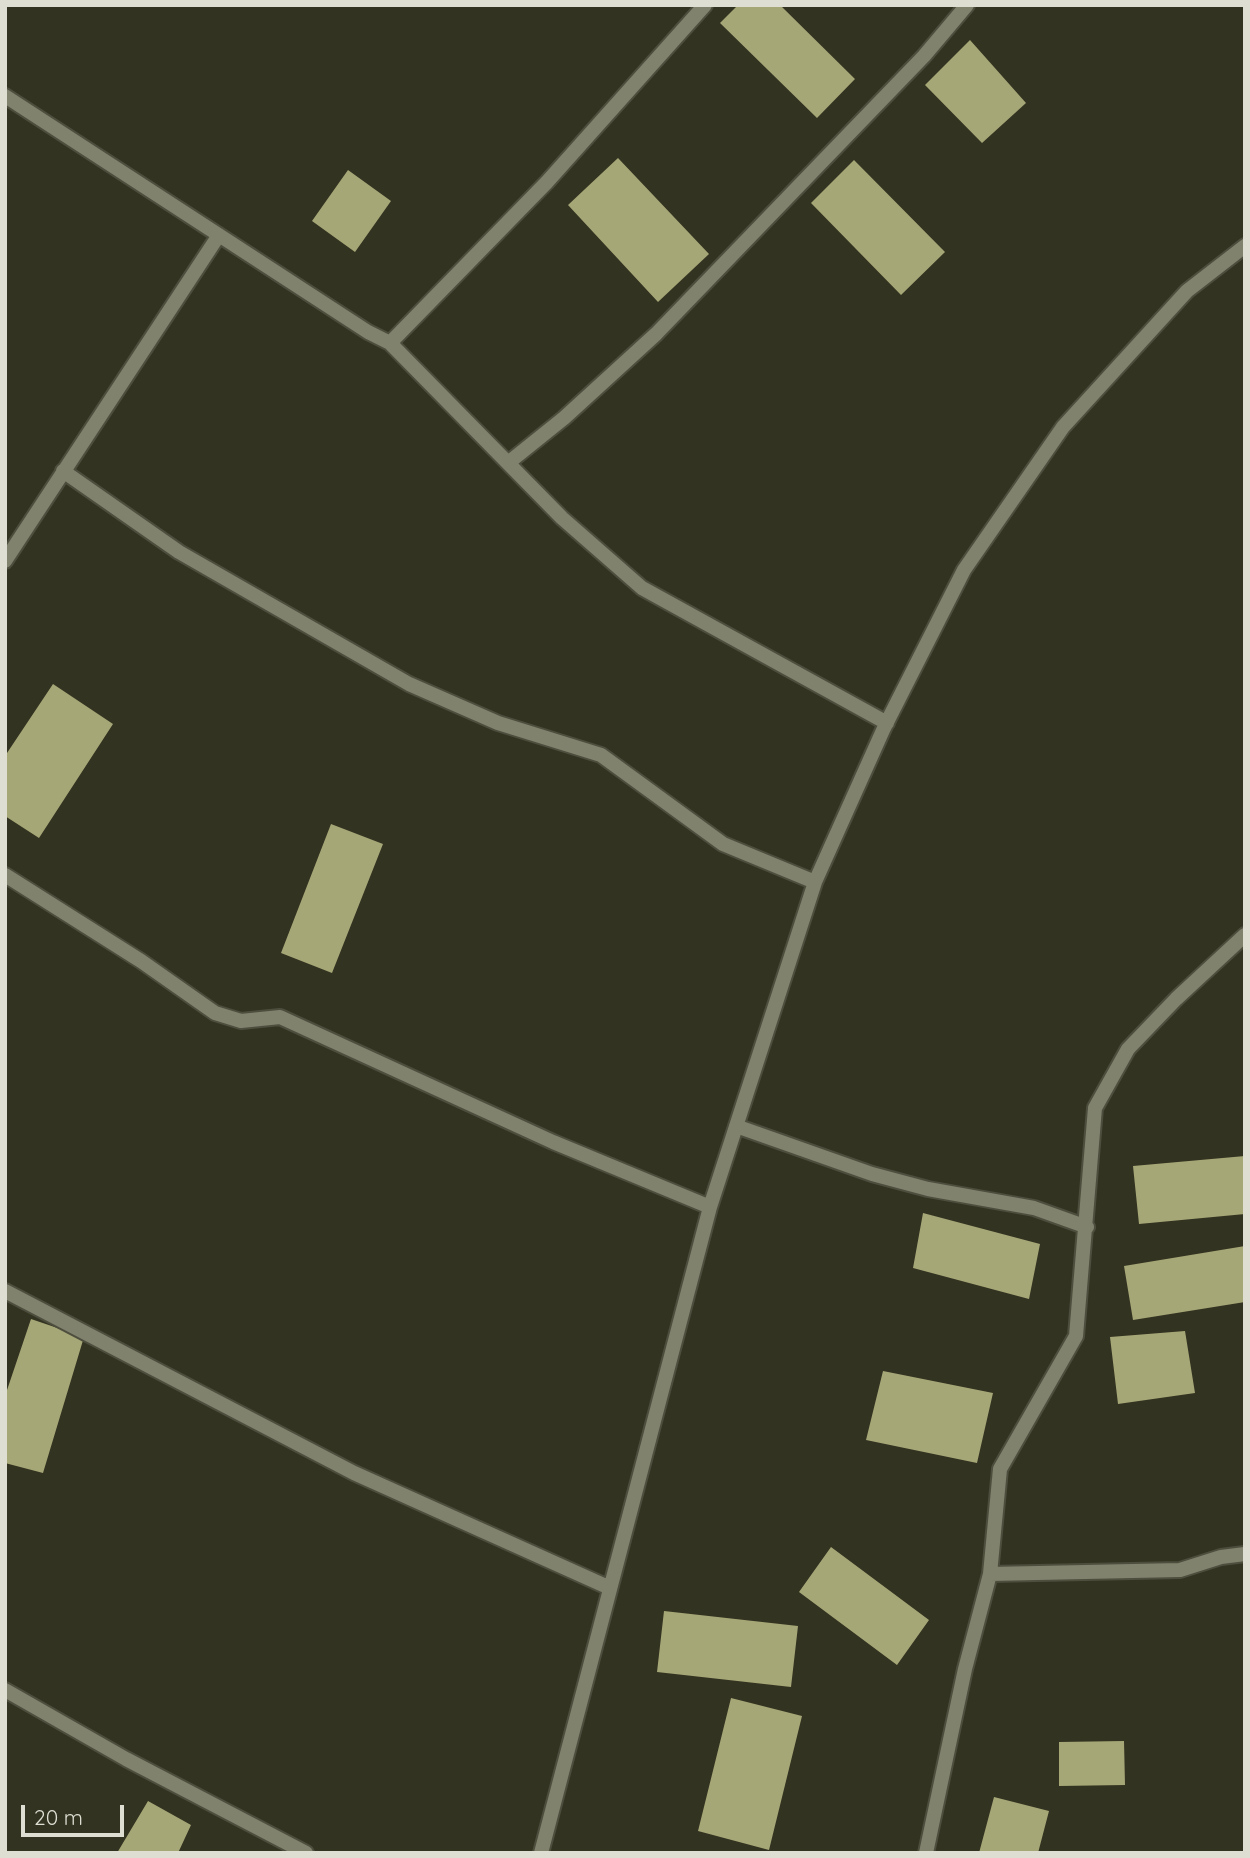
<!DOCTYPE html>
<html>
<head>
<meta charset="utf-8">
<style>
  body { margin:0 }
  #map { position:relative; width:1250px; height:1858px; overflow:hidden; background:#333321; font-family:Quicksand,sans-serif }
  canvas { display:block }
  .frame { position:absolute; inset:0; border:7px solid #deded3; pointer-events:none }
  .scale { position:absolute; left:21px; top:1805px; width:103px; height:32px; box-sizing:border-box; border:4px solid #deded3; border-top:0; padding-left:9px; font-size:21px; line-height:24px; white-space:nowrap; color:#deded3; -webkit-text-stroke:5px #333321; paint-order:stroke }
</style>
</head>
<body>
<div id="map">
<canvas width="1250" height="1858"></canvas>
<div class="frame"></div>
<div class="scale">20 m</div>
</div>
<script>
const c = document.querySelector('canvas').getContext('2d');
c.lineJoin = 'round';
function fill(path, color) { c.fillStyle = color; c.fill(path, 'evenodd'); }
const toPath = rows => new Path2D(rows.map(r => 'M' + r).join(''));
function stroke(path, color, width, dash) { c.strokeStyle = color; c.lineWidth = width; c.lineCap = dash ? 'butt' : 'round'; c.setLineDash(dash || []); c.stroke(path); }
const building = toPath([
  [738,5,780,5,855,79,817,118,720,23],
  [970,40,1026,103,982,143,925,85],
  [618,158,709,254,658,302,568,205],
  [854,160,945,252,901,295,811,203],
  [348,170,391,201,355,252,312,221],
  [53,684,113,724,39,838,5,816,5,756],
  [331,824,383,844,332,973,281,953],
  [1245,1156,1245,1214,1139,1224,1133,1166],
  [923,1213,1040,1244,1029,1299,913,1268],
  [1245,1246,1245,1302,1133,1320,1124,1266],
  [31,1319,84,1337,43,1473,5,1463,5,1396],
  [1185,1331,1195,1393,1118,1404,1110,1337],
  [883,1371,993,1393,977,1463,866,1440],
  [831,1547,929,1620,897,1665,799,1592],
  [664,1611,798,1626,791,1687,657,1672],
  [731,1698,802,1716,769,1850,698,1831],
  [1124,1741,1125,1785,1059,1786,1059,1742],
  [994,1797,1049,1811,1038,1853,979,1853],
  [148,1801,191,1825,178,1853,117,1853]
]);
const minor = toPath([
  [5,96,368,332,390,343,562,518,642,588,887,723],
  [390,343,547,182,705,5],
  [508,463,564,418,656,334,924,56,967,5],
  [63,471,179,552,409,684,498,723,601,755,723,844,815,882],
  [5,561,219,235],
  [5,875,141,961,215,1013,241,1021,280,1017,553,1142,710,1207],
  [736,1126,872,1174,928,1189,1034,1208,1087,1227],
  [5,1291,354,1473,610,1588],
  [990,1574,1180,1570,1221,1557,1245,1554],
  [5,1690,126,1759,306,1853],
  [541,1853,710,1207,815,882,884,728,964,570,1063,427,1187,291,1245,246],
  [926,1853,965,1669,990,1574,1000,1469,1076,1336,1095,1108,1128,1049,1176,999,1245,935]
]);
fill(building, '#a6a777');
stroke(minor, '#4e4e3e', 18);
stroke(minor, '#81826d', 14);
</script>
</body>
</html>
